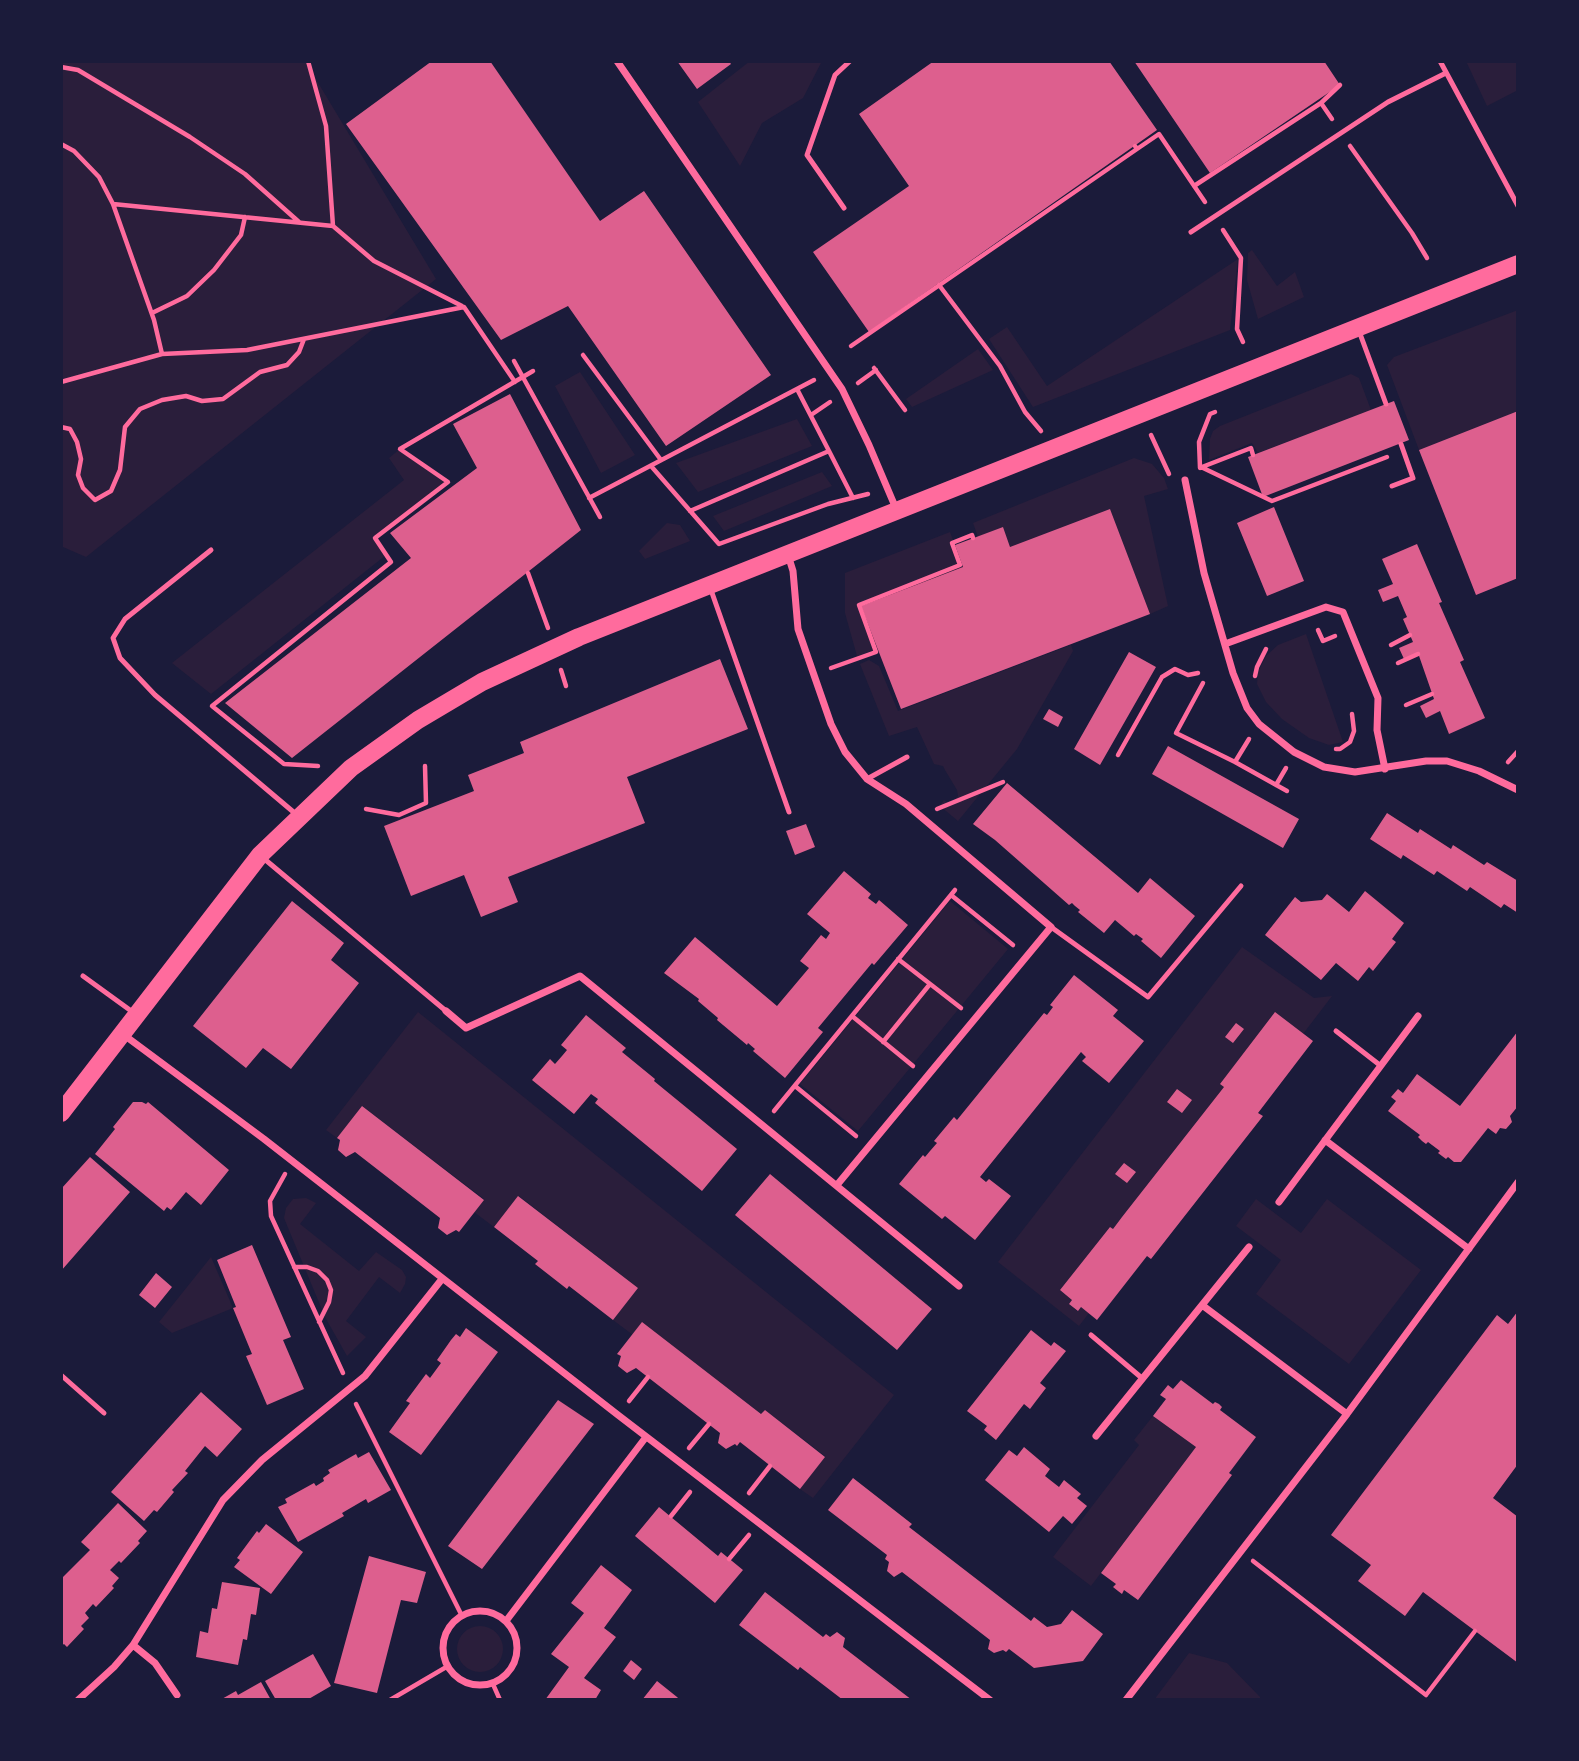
<!DOCTYPE html>
<html>
<head>
<meta charset="utf-8">
<style>
  body { margin:0 }
  #map { position:relative; width:1579px; height:1761px; overflow:hidden; background:#1b1b3a; font-family:"DejaVu Sans",sans-serif }
  canvas { display:block }
  .frame { position:absolute; inset:0; border:63px solid #1b1b3a; pointer-events:none }
</style>
</head>
<body>
<div id="map">
<canvas width="1579" height="1761"></canvas>
<div class="frame"></div>
</div>
<script>
const c = document.querySelector('canvas').getContext('2d');
c.lineJoin = 'round';
function fill(path, color) { c.fillStyle = color; c.fill(path, 'evenodd'); }
const toPath = rows => new Path2D(rows.map(r => 'M' + r).join(''));
function stroke(path, color, width, dash) { c.strokeStyle = color; c.lineWidth = width; c.lineCap = dash ? 'butt' : 'round'; c.setLineDash(dash || []); c.stroke(path); }
const green = toPath([
  [61,61,305,61,436,279,86,557,63,547,61,549],
  [750,61,822,61,803,98,762,123,740,166,698,102],
  [1466,61,1518,61,1518,90,1487,106],
  [1252,250,1277,286,1295,272,1304,297,1258,319,1247,280,1248,253],
  [1238,259,1230,330,1033,407,989,339,1007,327,1047,386],
  [1518,310,1518,411,1419,450,1387,365,1394,357],
  [978,349,993,370,912,407,906,399],
  [580,372,635,455,601,473,555,386],
  [1351,374,1359,378,1371,410,1258,453,1252,443,1209,460,1210,439,1213,431,1220,426],
  [797,419,812,446,698,492,676,463],
  [400,449,448,482,375,537,386,555,211,694,172,663,404,480,389,458],
  [1134,458,1152,464,1164,478,1168,489,1144,496,1168,606,1150,614,1110,509,1010,547,1003,527,978,537,973,523],
  [822,472,832,486,724,531,713,516],
  [667,523,680,525,690,541,645,559,639,551],
  [950,532,963,567,878,649,857,656,845,613,845,573],
  [1306,634,1343,742,1329,745,1309,738,1282,719,1266,702,1257,684,1258,672,1266,656,1278,645],
  [1071,645,1073,651,1017,749,958,821,940,806,944,800,948,803,953,802,958,796,957,790,945,770,943,766,934,764,917,727,889,736,860,664,869,660,879,666,898,711],
  [950,901,1008,949,858,1131,800,1084],
  [1242,947,1314,998,1332,996,1303,1034,1274,1013,1221,1084,1224,1087,1122,1217,1113,1229,1110,1227,1060,1290,1072,1300,1069,1304,1077,1311,1081,1307,1089,1313,1079,1326,998,1262],
  [418,1012,894,1395,813,1498,800,1489,825,1456,765,1410,761,1414,642,1323,633,1335,613,1320,638,1288,519,1196,494,1227,474,1212,484,1199,362,1106,337,1138,326,1130],
  [306,1198,316,1203,300,1224,359,1271,376,1252,402,1270,406,1277,405,1284,400,1293,379,1277,346,1321,366,1337,347,1356,325,1317,284,1218,286,1208,293,1199],
  [1256,1199,1301,1233,1327,1199,1421,1270,1349,1364,1256,1294,1281,1260,1236,1226],
  [211,1257,233,1308,172,1333,159,1322],
  [1153,1416,1196,1447,1091,1586,1053,1557,1139,1445,1134,1440],
  '457 1649a23 23 0 1 1 46 0a23 23 0 1 1-46 0Z',
  [1189,1653,1227,1663,1260,1697,1260,1700,1154,1700]
]);
const building = toPath([
  [432,61,490,61,600,221,644,191,771,375,666,446,568,306,501,340,346,124],
  [677,61,729,61,731,64,697,89],
  [934,61,1109,61,1157,130,869,332,813,252,909,186,859,114],
  [1134,61,1324,61,1340,85,1210,173],
  [510,394,581,530,292,758,225,703,411,558,390,533,477,468,453,424],
  [1394,401,1409,440,1263,497,1248,457],
  [1518,411,1518,578,1476,595,1419,450],
  [1274,507,1304,581,1267,596,1237,523],
  [1110,509,1150,614,901,709,861,606,963,567,955,545,1003,527,1010,547],
  [1417,544,1442,602,1439,603,1464,660,1460,662,1485,718,1449,734,1440,711,1426,718,1420,706,1434,699,1418,653,1404,659,1399,648,1413,642,1403,619,1407,617,1398,596,1383,602,1378,590,1393,584,1382,559],
  [1129,652,1156,667,1100,765,1074,749],
  [720,659,748,729,627,777,645,823,508,877,518,902,481,917,464,875,411,896,384,826,474,791,468,775,524,753,520,742],
  [1049,709,1063,717,1058,727,1043,719],
  [1168,746,1299,819,1283,848,1152,774],
  [1007,783,1138,893,1150,878,1195,916,1161,958,1141,941,1143,939,1136,934,1134,936,1115,920,1104,933,1078,912,1080,910,1075,906,1072,903,1069,905,995,840,973,824],
  [1387,813,1418,833,1420,829,1451,849,1453,845,1484,865,1487,862,1518,881,1518,913,1504,904,1501,908,1470,887,1467,891,1437,871,1434,875,1403,855,1401,859,1370,839],
  [806,824,815,847,795,855,786,831],
  [844,871,871,894,868,898,876,904,879,900,908,925,874,965,872,963,818,1028,823,1032,785,1078,753,1051,755,1049,748,1043,747,1045,717,1020,718,1018,698,1001,699,999,664,973,695,937,777,1006,809,968,800,961,821,935,826,939,830,933,807,914],
  [1365,891,1404,923,1392,939,1396,942,1373,971,1369,967,1358,981,1336,963,1321,980,1265,935,1295,897,1301,902,1322,900,1327,894,1349,912],
  [292,901,344,943,331,960,359,983,291,1069,263,1048,246,1068,193,1026],
  [1074,975,1118,1010,1113,1016,1144,1041,1109,1083,1082,1061,1086,1057,1081,1052,980,1177,986,1182,989,1179,1011,1196,975,1240,945,1216,942,1219,899,1184,923,1155,925,1157,930,1151,937,1143,934,1141,954,1117,957,1120,1044,1013,1047,1015,1053,1007,1050,1005],
  [1275,1012,1313,1041,1258,1113,1263,1116,1151,1259,1147,1256,1097,1320,1081,1307,1078,1311,1069,1304,1072,1300,1060,1290,1110,1227,1113,1229,1122,1217,1224,1087,1220,1084],
  [586,1015,626,1048,622,1052,655,1079,654,1081,737,1149,702,1191,595,1103,598,1099,591,1094,574,1114,532,1080,550,1059,555,1064,562,1056,567,1050,561,1045],
  [1236,1023,1244,1029,1233,1043,1225,1037],
  [1518,1031,1518,1106,1510,1116,1512,1122,1506,1129,1500,1128,1496,1134,1488,1128,1461,1162,1454,1162,1448,1157,1446,1159,1438,1153,1440,1151,1428,1142,1426,1144,1422,1141,1418,1137,1420,1135,1388,1111,1396,1101,1391,1097,1398,1089,1403,1093,1417,1074,1460,1106],
  [1177,1089,1192,1100,1182,1113,1167,1102],
  [133,1102,142,1102,146,1104,148,1102,229,1170,201,1205,186,1192,171,1210,167,1207,164,1211,95,1154,115,1129,113,1127],
  [362,1106,484,1200,459,1232,456,1230,447,1235,438,1228,440,1218,355,1152,346,1157,338,1150,340,1140,337,1138],
  [90,1157,130,1192,61,1271,61,1189],
  [1124,1163,1136,1172,1127,1183,1115,1174],
  [770,1174,932,1309,897,1350,735,1215],
  [518,1196,638,1288,613,1320,569,1286,567,1289,535,1264,538,1261,494,1227],
  [252,1245,291,1337,283,1340,304,1389,267,1405,246,1356,252,1354,233,1308,236,1307,217,1260],
  [156,1273,172,1287,155,1308,139,1295],
  [1518,1311,1518,1464,1493,1498,1518,1517,1518,1663,1423,1592,1405,1616,1358,1581,1371,1565,1331,1535,1497,1315,1508,1324],
  [642,1322,761,1414,765,1410,825,1457,800,1489,740,1442,737,1446,735,1444,726,1449,718,1443,720,1433,636,1368,627,1373,618,1366,621,1356,617,1354],
  [466,1328,498,1352,421,1455,389,1432,410,1403,406,1401,426,1374,430,1378,441,1363,437,1360,451,1340,456,1334,460,1337],
  [1031,1330,1051,1346,1054,1342,1066,1351,1040,1383,1046,1388,1036,1401,1030,1409,1024,1404,996,1440,984,1430,987,1426,967,1411],
  [1181,1380,1213,1404,1215,1402,1219,1404,1222,1407,1220,1410,1256,1437,1229,1473,1232,1475,1138,1600,1124,1590,1122,1594,1118,1591,1113,1587,1116,1584,1101,1573,1196,1447,1153,1416,1166,1399,1160,1395,1168,1385,1173,1389],
  [201,1392,242,1429,217,1457,205,1446,185,1471,188,1473,172,1490,174,1492,157,1512,154,1510,144,1521,111,1492],
  [558,1400,594,1424,482,1569,448,1546],
  [1024,1447,1050,1469,1045,1476,1059,1487,1064,1480,1081,1494,1077,1498,1087,1506,1072,1524,1063,1516,1049,1532,985,1480,1009,1450,1017,1456],
  [369,1452,391,1490,368,1503,366,1499,342,1513,344,1516,298,1542,278,1507,287,1503,285,1499,314,1483,316,1486,324,1481,323,1478,330,1473,328,1470,356,1454,358,1458],
  [853,1478,912,1524,909,1527,1031,1621,1034,1617,1047,1627,1061,1624,1072,1610,1103,1634,1083,1661,1034,1668,1009,1649,1006,1652,1003,1650,994,1653,988,1649,990,1640,915,1582,902,1572,894,1577,887,1571,889,1562,885,1559,887,1555,828,1510],
  [118,1503,147,1531,138,1541,140,1543,121,1563,119,1561,110,1570,119,1578,112,1586,114,1588,96,1607,93,1604,85,1613,89,1618,81,1626,84,1629,67,1647,64,1644,61,1646,61,1579,90,1550,81,1542],
  [659,1507,718,1556,721,1552,743,1570,715,1603,635,1536],
  [266,1524,303,1552,271,1594,234,1567,240,1560,237,1558,257,1531,259,1533],
  [369,1556,426,1572,417,1603,401,1600,377,1693,334,1683],
  [601,1565,632,1590,604,1628,616,1637,584,1678,601,1690,595,1700,545,1700,569,1667,551,1654,584,1613,571,1603],
  [222,1582,260,1588,256,1615,251,1614,247,1640,243,1639,238,1665,196,1657,200,1631,208,1633,212,1608,217,1609],
  [765,1592,823,1637,826,1634,830,1637,837,1632,845,1638,843,1647,912,1700,843,1700,800,1667,798,1670,739,1625],
  [313,1654,331,1686,307,1700,276,1700,265,1681],
  [631,1660,642,1669,634,1680,623,1671],
  [657,1681,677,1697,680,1700,642,1700],
  [261,1682,271,1700,220,1700,236,1691,238,1695]
]);
const path = toPath([
  [308,61,326,126,333,226],
  [61,67,78,70,190,137,245,174,299,222],
  [1332,119,1321,103,1340,85],
  [61,144,74,151,99,177,113,204,154,320,162,354],
  [1135,146,1137,149,1159,134,1205,202],
  [1350,146,1412,233,1427,258],
  [1194,186,1321,103],
  [113,204,333,226,374,261,462,306],
  [1223,230,1241,258,1237,329,1243,342],
  [939,285,1000,366,1025,412,1041,431],
  [152,313,187,296,214,270,241,235,245,217],
  [851,346,1137,149],
  [583,355,661,460],
  [514,361,600,517],
  [874,368,905,410],
  [61,382,162,354,247,350,464,307,515,382],
  [858,383,876,370],
  [811,415,830,402],
  [61,427,70,429,77,442,81,459,78,475,83,488,95,500,111,491,120,470,125,427,140,409,162,400,186,396,202,401,223,399,260,372,287,365,299,352,304,339],
  [1151,435,1169,474],
  [829,451,853,498],
  [651,466,719,544,828,504,868,494],
  [1201,467,1272,501,1387,457],
  [1202,467,1251,448,1253,455],
  [1200,468,1199,442,1210,414,1215,412],
  [589,498,814,380],
  [690,511,829,451,797,389],
  [528,573,548,628],
  [1318,630,1323,641,1335,636],
  [1391,645,1410,635],
  [1398,663,1418,654],
  [831,668,876,652,859,605,960,565,952,543,972,535,973,538],
  [561,670,566,686],
  [1255,676,1257,667,1266,649],
  [1203,683,1176,733,1235,762,1249,739],
  [1406,705,1432,694],
  [1336,749,1340,749,1350,742,1354,731,1352,714],
  [1118,755,1162,677,1175,669,1188,675,1198,673],
  [1235,762,1287,791],
  [1508,762,1518,751],
  [318,766,284,764,212,706,391,562,375,538,448,482,400,449,533,371],
  [1276,785,1286,768],
  [366,809,399,815,426,803,425,766],
  [937,809,1003,782],
  [951,895,1013,945],
  [898,959,961,1008],
  [852,1016,913,1066],
  [883,1042,930,984],
  [795,1086,856,1136],
  [774,1111,955,890],
  [285,1174,270,1201,271,1216,343,1373],
  [294,1267,307,1267,318,1271,327,1280,331,1290,329,1302,319,1322],
  [629,1401,648,1377],
  [356,1404,462,1616],
  [689,1448,709,1424],
  [749,1493,770,1466],
  [671,1516,690,1492],
  [729,1559,749,1535],
  [1253,1561,1426,1695,1475,1631],
  [492,1682,500,1700],
  [390,1700,448,1666]
]);
const service = toPath([
  [1440,61,1518,206],
  [844,208,807,155,835,75,850,61],
  [1191,232,1388,102,1446,73],
  [1359,331,1386,404],
  [1392,486,1413,478,1401,444],
  [211,550,125,619,113,638,120,658,155,695,297,815],
  [711,590,789,812],
  [867,779,907,757],
  [262,857,446,1011],
  [1051,927,1148,997,1241,886],
  [83,976,134,1013],
  [1336,1031,1381,1066],
  [1091,1335,1143,1379],
  [61,1375,104,1413]
]);
const minor = toPath([
  [617,61,842,389,869,445,897,511],
  [1185,480,1204,573,1233,673,1247,708,1259,724,1294,752,1324,767,1355,772,1426,761,1447,761,1479,771,1518,790],
  [788,555,793,571,798,629,831,724,845,752,867,779,906,804,1051,927,837,1185],
  [1225,644,1326,607,1343,612,1378,698,1377,730,1385,769],
  [446,1011,466,1028,580,976,959,1286],
  [124,1035,264,1139,618,1415,990,1700],
  [1325,1140,1469,1249],
  [1279,1202,1418,1016],
  [1202,1305,1347,1414],
  [1096,1436,1249,1247],
  '443 1648a37 37 0 1 1 74 0a37 37 0 1 1-74 0Z',
  [506,1621,646,1437],
  [133,1645,155,1663,177,1695],
  [78,1700,114,1667,133,1645,223,1500,262,1460,365,1376,442,1279],
  [1126,1700,1347,1414,1518,1182]
]);
const primary = toPath([
  [61,1113,260,855,351,768,418,720,482,682,579,637,1518,264]
]);
fill(green, '#2a1e3b');
fill(building, '#dd5f8e');
stroke(path, '#ff6b9d', 4.5);
stroke(service, '#ff6b9d', 5);
stroke(minor, '#ff6b9d', 7);
stroke(primary, '#ff6b9d', 18);
</script>
</body>
</html>
